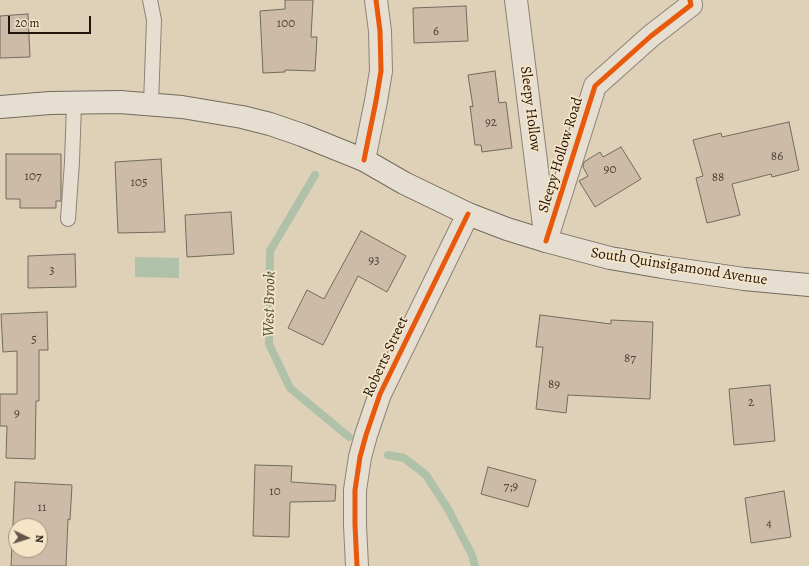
<!DOCTYPE html>
<html>
<head>
<meta charset="utf-8">
<style>
  body { margin:0 }
  #map { position:relative; width:809px; height:566px; overflow:hidden; background:#dfd1b8; font-family:Alegreya,serif }
  canvas { display:block }
  .north { position:absolute; left:8px; top:518px; width:40px; height:40px; box-sizing:border-box; background:#f5e4c6; border:1px solid #a0917c; border-radius:50%; rotate:94deg; font-size:11px; font-weight:700; line-height:16px; text-align:center; color:#21150e }
  .north::after { content:''; display:block; margin:auto; width:14px; height:18px; background:#64574a; clip-path:polygon(50% 0,100% 100%,50% 72%,0 100%) }
  .scale { position:absolute; left:8px; top:16px; width:83px; height:18px; box-sizing:border-box; border:2px solid #21150e; border-top:0; padding-left:5px; font-size:12px; line-height:14px; white-space:nowrap; color:#21150e; -webkit-text-stroke:3px #f5e4c6; paint-order:stroke }
</style>
</head>
<body>
<div id="map">
<canvas width="809" height="566"></canvas>
<div class="north">N</div>
<div class="scale">20 m</div>
</div>
<script>
const c = document.querySelector('canvas').getContext('2d');
c.lineJoin = 'round';
function fill(path, color) { c.fillStyle = color; c.fill(path, 'evenodd'); }
const toPath = rows => new Path2D(rows.map(r => 'M' + r).join(''));
function stroke(path, color, width, dash) { c.strokeStyle = color; c.lineWidth = width; c.lineCap = dash ? 'butt' : 'round'; c.setLineDash(dash || []); c.stroke(path); }
function drawText(font, color, halo, rows, align = 'center') {
  c.font = font + ' Alegreya,serif'; c.lineWidth = 3.5; c.setLineDash([]); c.textBaseline = 'middle'; c.strokeStyle = halo; c.fillStyle = color; for (const [text, x, y, turn = 0] of rows) {
    c.save(); c.translate(x, y); c.rotate((+turn || 0) * Math.PI / 180); c.textAlign = isNaN(turn) ? turn : align; if (halo) c.strokeText(text, 0, 0); c.fillText(text, 0, 0); c.restore();
  }
}
const water = toPath([
  [135,257,179,258,179,278,135,277]
]);
const stream = toPath([
  [315,175,270,251,269,344,290,388,349,437],
  [388,455,404,458,426,475,448,509,472,555,475,566]
]);
const building = toPath([
  [285,0,313,0,311,37,317,37,315,71,285,70,285,72,263,73,260,11,285,9,285,0],
  [466,6,468,41,414,43,413,8,466,6],
  [28,14,30,57,0,58,0,16,28,14],
  [495,71,499,103,506,102,512,148,482,152,481,145,475,145,470,106,473,107,468,75,495,71],
  [789,122,799,170,772,177,771,174,732,184,740,215,707,223,696,178,703,176,693,140,721,133,722,137,789,122],
  [621,147,641,179,595,207,579,181,588,176,583,167,584,162,600,152,603,157,621,147],
  [6,154,61,154,61,201,56,201,56,208,20,208,20,199,6,199,6,154],
  [161,159,165,232,118,233,115,162,161,159],
  [231,212,234,254,187,257,185,215,231,212],
  [361,231,406,256,387,292,358,276,323,345,288,328,307,290,324,299,361,231],
  [75,254,76,287,28,288,28,256,75,254],
  [47,312,48,350,39,350,39,401,36,401,35,459,6,458,7,426,0,426,0,394,17,394,17,351,3,352,1,314,47,312],
  [540,315,611,324,611,320,653,322,650,399,568,395,566,413,536,409,543,347,536,347,540,315],
  [770,385,775,441,734,445,729,389,770,385],
  [255,465,292,466,291,482,336,485,335,501,290,502,289,537,253,536,255,465],
  [488,467,536,480,528,507,481,494,488,467],
  [15,482,72,485,70,520,68,519,66,566,11,566,15,482],
  [16,526,40,526,40,550,16,550,16,526],
  [784,491,791,537,751,543,745,498,784,491]
]);
const service = toPath([
  [150,0,154,20,151,104],
  [68,219,72,162,74,103]
]);
const minor = toPath([
  [516,0,545,234],
  [364,160,376,101,381,71,380,31,376,0],
  [546,241,595,86,651,36,691,5,690,0],
  [357,566,355,525,355,490,360,457,366,435,380,394,468,214]
]);
const secondary = toPath([
  [0,107,50,103,120,102,182,107,242,117,270,124,302,135,364,160,404,183,468,214,507,229,546,241,610,258,662,267,744,279,809,285]
]);
const cycleway = toPath([
  [364,160,376,101,381,71,380,31,376,0],
  [546,241,595,86,651,36,691,5,690,0],
  [357,566,355,525,355,490,360,457,366,435,380,394,468,214]
]);
const numberNames = [
  ["100",286,24],
  ["6",436,32],
  ["92",491,123],
  ["86",777,157],
  ["90",610,170],
  ["107",33,177],
  ["88",718,178],
  ["105",139,183],
  ["93",374,261],
  ["3",52,271],
  ["5",34,340],
  ["87",630,359],
  ["89",554,385],
  ["2",751,403],
  ["9",17,414],
  ["7;9",511,487],
  ["10",275,492],
  ["11",42,508],
  ["4",769,524]
];
const streetNames = [
  ["Sleepy Hollow",530,109,83],
  ["Sleepy Hollow Road",561,155,-73],
  ["South Quinsigamond Avenue",679,267,9],
  ["Roberts Street",386,357,-65]
];
const waterNames = [
  ["West Brook",270,304,-89]
];
fill(water, '#afc1a9');
stroke(stream, '#afc1a9', 8);
fill(building, '#cdbba8');
stroke(building, '#736b5e', 1);
stroke(service, '#8d8375', 16);
stroke(minor, '#8d8375', 24);
stroke(secondary, '#736b5e', 24);
stroke(service, '#e5ded1', 14);
stroke(minor, '#e5ded1', 22);
stroke(secondary, '#e5ded1', 22);
stroke(cycleway, '#e8590c', 5);
drawText('13px', '#4d3f35', null, numberNames);
drawText('15px', '#21150e', '#f5e4c6', streetNames);
drawText('italic 16px', '#4c4f42', '#f5e4c6', waterNames);
</script>
</body>
</html>
